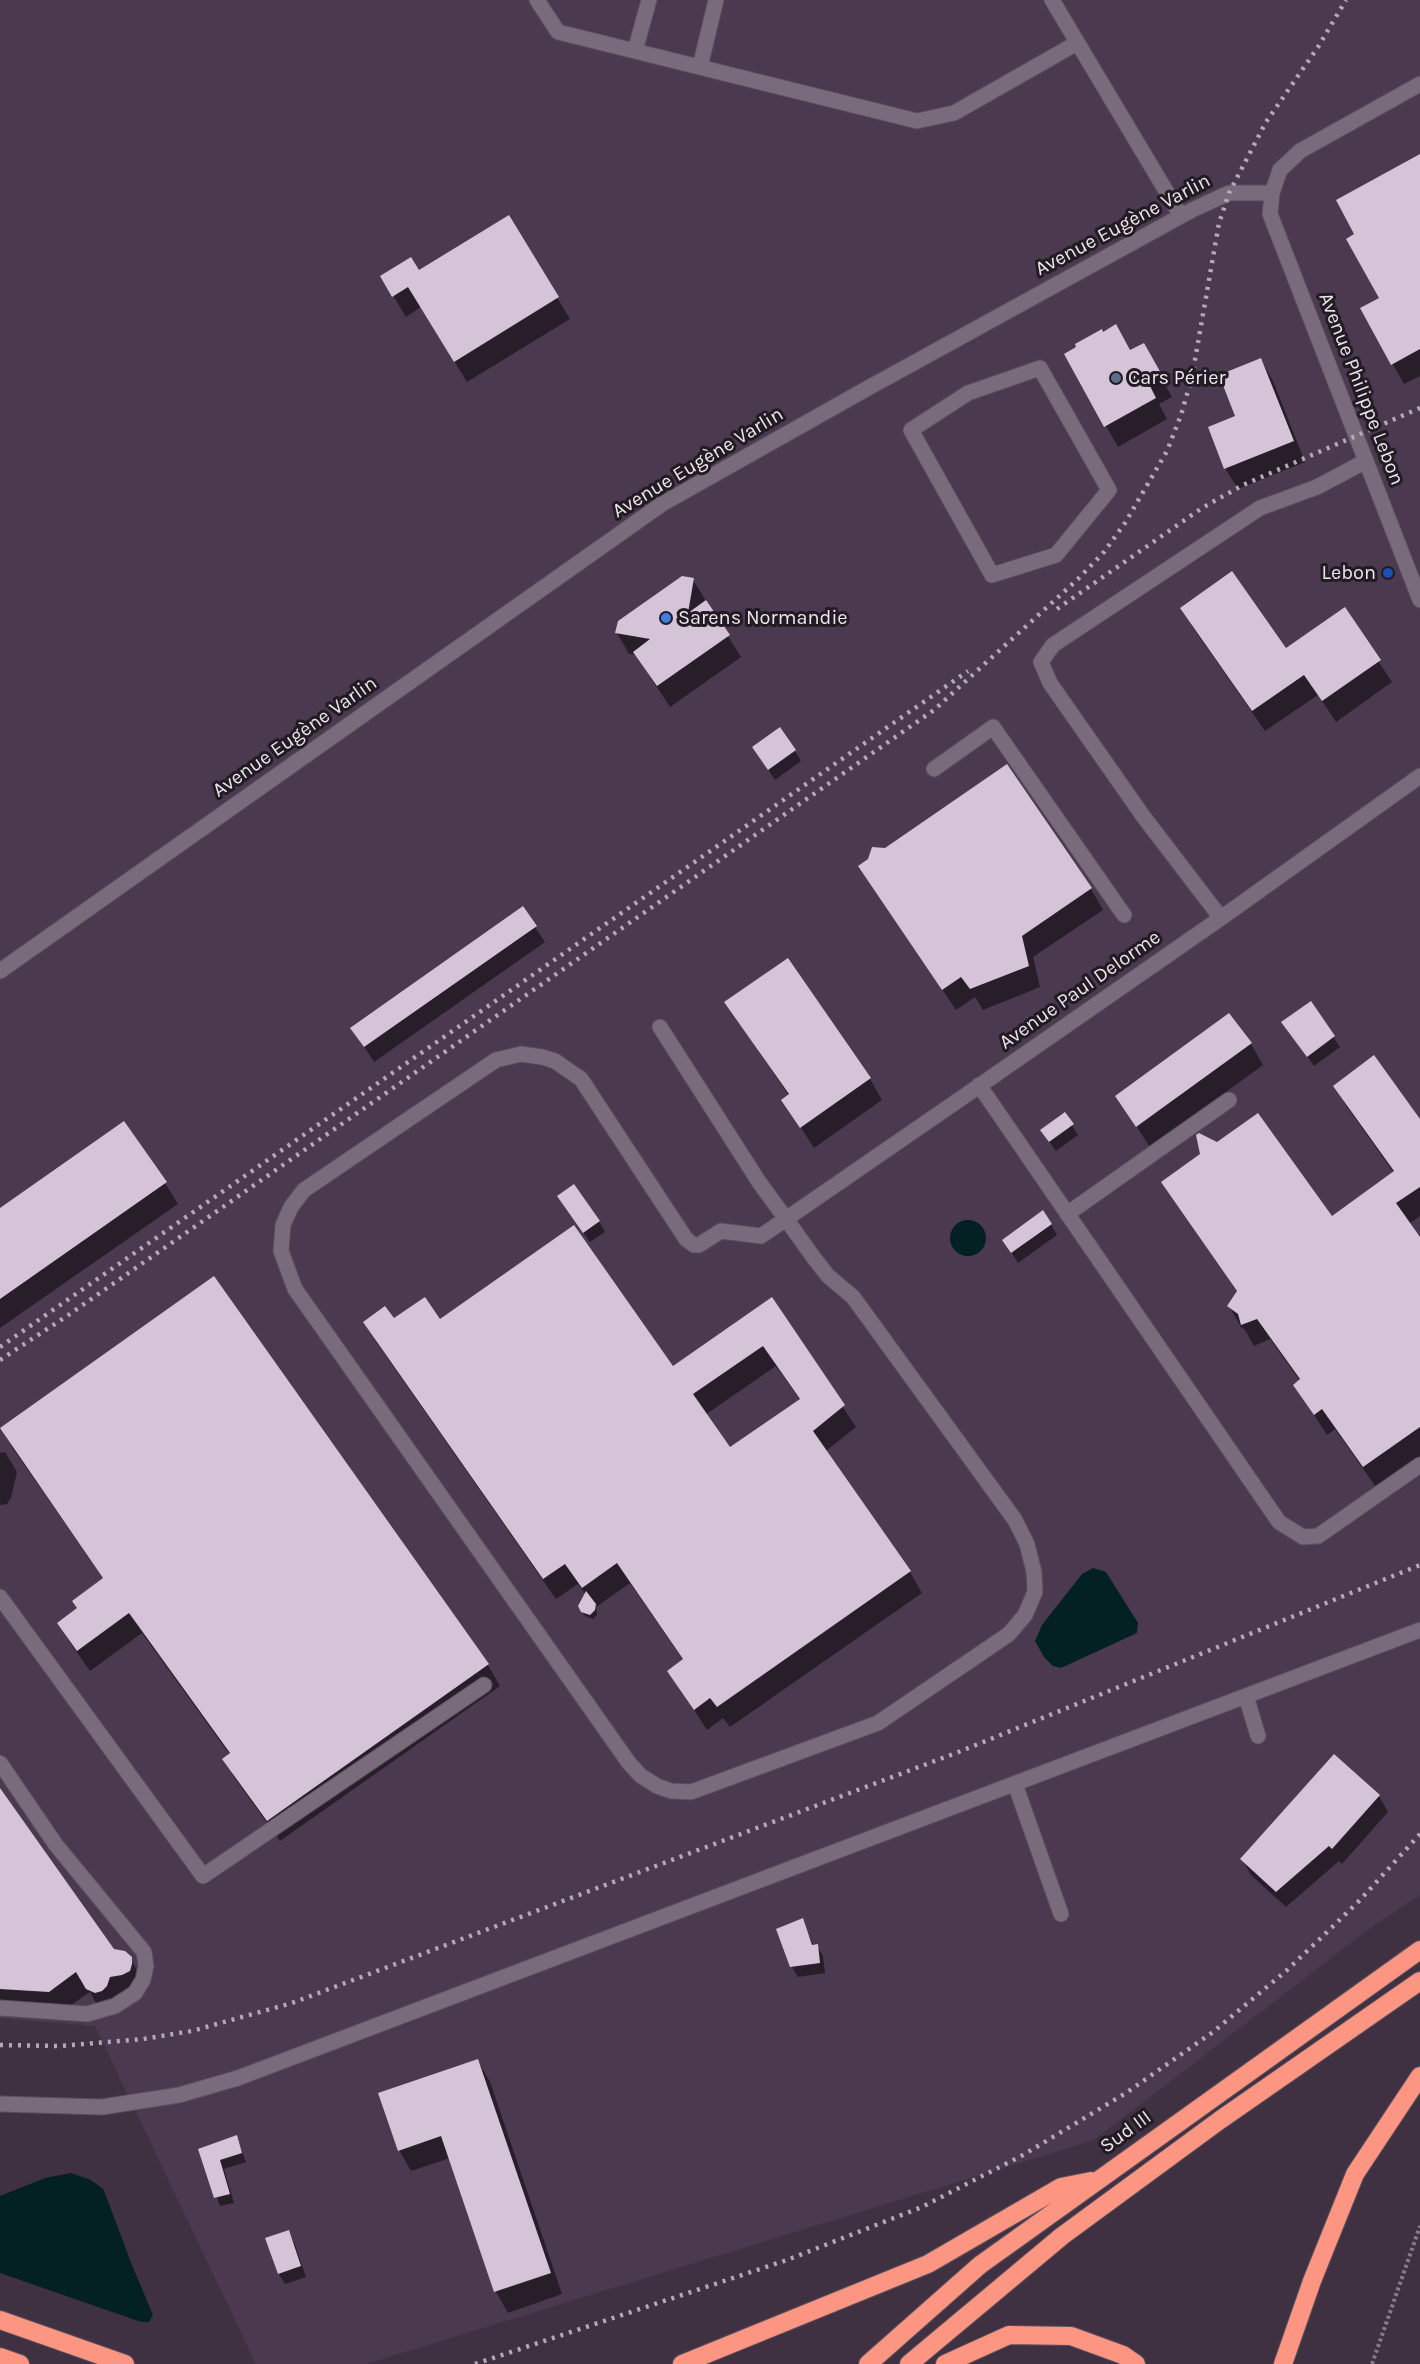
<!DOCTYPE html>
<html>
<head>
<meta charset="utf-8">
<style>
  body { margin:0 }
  canvas { display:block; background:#3f3141 }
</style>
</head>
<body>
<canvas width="1420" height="2364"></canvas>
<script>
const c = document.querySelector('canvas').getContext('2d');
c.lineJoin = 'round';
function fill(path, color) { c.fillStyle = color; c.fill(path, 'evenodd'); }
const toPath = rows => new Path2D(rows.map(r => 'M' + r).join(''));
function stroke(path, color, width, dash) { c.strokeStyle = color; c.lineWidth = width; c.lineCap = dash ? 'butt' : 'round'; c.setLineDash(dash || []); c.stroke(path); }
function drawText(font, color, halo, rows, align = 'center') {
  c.font = font + ' Karla,sans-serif'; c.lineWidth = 6; c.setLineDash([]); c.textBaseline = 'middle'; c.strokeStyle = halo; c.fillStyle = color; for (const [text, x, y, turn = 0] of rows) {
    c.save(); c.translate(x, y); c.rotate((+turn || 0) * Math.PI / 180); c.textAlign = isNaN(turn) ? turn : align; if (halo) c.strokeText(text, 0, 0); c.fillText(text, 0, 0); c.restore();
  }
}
const built = toPath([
  [0,0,1420,0,1420,1895,1369,1929,1094,2140,366,2364,256,2364,95,2026,0,2018]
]);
const water = toPath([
  '950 1238a18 18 0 1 1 36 0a18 18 0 1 1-36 0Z',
  [1093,1568,1106,1572,1138,1623,1137,1633,1061,1668,1053,1666,1044,1657,1035,1641,1042,1625,1082,1574],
  [71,2173,91,2180,103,2189,106,2196,132,2265,153,2315,149,2322,141,2322,0,2273,0,2196,45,2178]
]);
const shadow = toPath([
  [1420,156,1420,376,1404,384,1362,309,1381,298,1357,235],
  [508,217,570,319,467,382,421,307,406,317,382,277,419,272],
  [1143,345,1172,397,1159,404,1167,419,1118,447,1106,426,1130,352],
  [1261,360,1273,381,1305,462,1238,489,1225,468,1237,417],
  [693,580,741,657,670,707,636,655,629,654,617,633],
  [1182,608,1286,650,1344,609,1392,682,1336,722,1318,695,1265,731,1194,629],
  [754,748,795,751,801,761,775,780],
  [860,866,1091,889,1103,910,1033,957,1040,987,983,1010,975,997,956,1010],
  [535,927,545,942,374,1062,352,1028],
  [787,960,870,1079,882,1100,814,1148,783,1100,789,1096,726,1002],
  [1310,1003,1340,1047,1314,1066,1289,1032],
  [1229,1015,1251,1044,1263,1065,1150,1147,1117,1097],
  [1335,1086,1420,1121,1420,1216,1409,1224,1420,1240,1420,1456,1376,1487,1335,1429,1327,1435,1295,1385,1300,1381,1270,1339,1254,1346,1245,1330,1241,1327,1229,1306,1238,1293,1163,1182,1331,1218,1394,1173,1347,1107],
  [1065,1114,1078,1135,1056,1151,1048,1140],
  [165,1183,178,1204,0,1328,0,1210],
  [565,1207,599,1221,605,1232,590,1242],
  [1051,1224,1057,1235,1018,1263,1010,1250],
  [213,1278,488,1665,500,1686,280,1841,236,1780,224,1759,230,1755,142,1633,90,1671,71,1644,59,1623,78,1609,104,1579,14,1450,2,1429],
  [771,1299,856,1427,826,1451,910,1572,922,1593,730,1727,723,1718,707,1730,669,1671,684,1661,630,1583,596,1607,597,1615,593,1619,585,1616,582,1611,586,1595,578,1584,556,1599,377,1343,365,1322,440,1321,672,1368],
  [776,1366,800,1400,730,1449,705,1415],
  [5,1452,17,1472,11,1498,7,1504,0,1505,0,1453],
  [0,1790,113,1951,131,1960,143,1981,100,2010,90,1992,61,2012,0,2009],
  [1379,1796,1388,1812,1342,1864,1339,1861,1286,1907,1251,1875,1242,1859],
  [802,1920,814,1947,817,1946,823,1956,825,1973,798,1977,792,1967],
  [478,2061,490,2082,562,2294,508,2313,496,2292,450,2158,411,2171,399,2150],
  [236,2137,246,2162,224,2169,234,2203,220,2206,200,2150],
  [288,2232,294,2242,306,2277,285,2284,279,2274]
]);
const building = toPath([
  [1420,154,1420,349,1391,365,1360,308,1379,298,1346,239,1354,234,1336,200],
  [509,215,559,297,454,362,408,287,392,297,380,276,411,257,419,270],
  [1116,324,1130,350,1144,343,1162,375,1148,382,1156,398,1104,427,1064,354,1076,347,1075,344,1102,329,1103,332],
  [1261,358,1294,441,1224,469,1208,427,1235,416,1219,375],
  [1232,571,1286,648,1345,607,1381,660,1322,701,1304,675,1252,711,1180,608],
  [682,576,694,578,688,613,706,600,730,635,657,686,633,652,650,639,615,633,618,621],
  [780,727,796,750,768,770,752,747],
  [1007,764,1092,888,1022,936,1029,966,970,989,961,977,942,990,858,866,868,859,872,847,885,848],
  [523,906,537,926,364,1047,350,1028],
  [788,958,871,1078,800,1128,781,1100,789,1094,724,1002],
  [1311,1001,1335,1036,1307,1057,1281,1022],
  [1229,1013,1252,1043,1136,1127,1115,1096],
  [1374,1055,1420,1119,1420,1187,1396,1203,1420,1237,1420,1427,1363,1467,1322,1409,1314,1415,1293,1385,1300,1379,1257,1319,1241,1325,1238,1314,1227,1306,1237,1291,1161,1182,1200,1154,1196,1135,1199,1133,1217,1142,1258,1113,1332,1216,1394,1171,1333,1086],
  [1065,1112,1074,1124,1049,1142,1040,1130],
  [124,1121,167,1182,0,1299,0,1208],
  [574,1184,600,1221,583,1233,557,1196],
  [1043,1210,1052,1224,1011,1253,1002,1240],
  [574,1225,673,1366,772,1297,845,1405,813,1431,911,1571,717,1707,710,1698,694,1710,667,1671,683,1659,617,1563,582,1588,565,1564,543,1579,363,1322,385,1306,394,1318,425,1297,440,1319],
  [763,1346,800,1399,730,1447,693,1394],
  [214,1276,489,1664,267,1821,222,1759,230,1753,129,1613,77,1651,57,1623,77,1608,72,1601,103,1578,0,1428],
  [586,1591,596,1604,595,1610,590,1615,581,1612,578,1606],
  [1334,1754,1380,1795,1332,1849,1329,1846,1276,1892,1240,1859],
  [0,1788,114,1949,125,1951,132,1957,132,1964,130,1971,122,1975,110,1977,107,1986,102,1991,95,1993,86,1989,76,1972,49,1992,0,1989],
  [803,1918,812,1945,818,1944,820,1963,790,1967,776,1929],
  [478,2059,551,2273,494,2292,441,2136,398,2151,378,2093],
  [237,2135,242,2153,220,2160,230,2194,214,2198,198,2149],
  [289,2230,301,2266,278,2274,265,2238]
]);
const path = toPath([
  [1372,2364,1420,2226]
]);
const minor = toPath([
  [537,0,558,32,917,121,954,113,1077,43],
  [1052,0,1181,216],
  [635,51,649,0],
  [700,67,716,0],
  [1420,84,1300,151,1280,170,1272,193,1270,214,1420,600],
  [1040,368,1109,490,1056,555,992,575,911,430,968,393,1040,368],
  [934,769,993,727,1124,915],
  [1221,918,1143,816,1050,683,1041,662,1053,645,1260,508,1317,487,1366,461],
  [0,971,662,504,868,388,1192,210,1229,193,1272,193],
  [660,1027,759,1182,786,1219,814,1258,828,1276,853,1297,1015,1520,1027,1544,1034,1572,1035,1592,1025,1615,1009,1634,878,1723,691,1792,671,1791,657,1786,641,1776,629,1763,295,1289,281,1251,283,1225,291,1207,304,1190,496,1060,521,1054,542,1057,555,1061,581,1079,686,1239,694,1245,699,1245,721,1231,761,1236,786,1219,966,1095,1221,918,1420,776],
  [979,1085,1279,1522,1303,1537,1318,1536,1420,1465],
  [1067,1214,1229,1100],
  [0,1597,203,1876,484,1685],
  [1246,1696,1258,1736],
  [0,1763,56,1845,144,1952,146,1966,143,1980,135,1993,115,2006,87,2014,0,2008],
  [1015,1784,1061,1914],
  [0,2104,102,2107,179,2095,238,2078,1420,1630]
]);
const highway = toPath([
  [0,2320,125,2364],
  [0,2357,20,2364],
  [682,2364,928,2264,1061,2187,1091,2181],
  [868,2364,980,2265,1420,1950],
  [909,2364,1062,2236,1220,2120,1420,1981],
  [945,2364,1009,2335,1071,2336,1123,2355,1136,2364],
  [1283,2364,1312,2281,1355,2174,1420,2076]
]);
const rail = toPath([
  [1057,609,1202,508,1243,485,1420,408],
  [0,1347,968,671],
  [0,1360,67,1316,934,710,1078,579,1104,552,1125,523,1167,451,1181,415,1192,377,1219,223,1229,193,1266,122,1318,47,1346,0],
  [0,2045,61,2046,143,2039,192,2031,292,2003,956,1753,1420,1565],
  [475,2364,787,2260,922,2207,1023,2155,1126,2093,1213,2032,1286,1971,1324,1935,1360,1900,1420,1834]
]);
const markers = [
  [1116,378,6,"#5c6f8a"],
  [1388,573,6,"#1a4fb4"],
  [666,618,6,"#3f7fe0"]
];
const streetNames = [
  ["Avenue Eugène Varlin",1123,225,-28],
  ["Avenue Philippe Lebon",1361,389,69],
  ["Avenue Eugène Varlin",698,463,-31],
  ["Avenue Eugène Varlin",295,737,-35],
  ["Avenue Paul Delorme",1080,990,-35],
  ["Sud III",1126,2132,-36]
];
const poiNames = [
  ["Cars Périer",1128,378],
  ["Lebon",1376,573,"right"],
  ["Sarens Normandie",678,618]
];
fill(built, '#4b394f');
fill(water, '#032023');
fill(shadow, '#0007');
fill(building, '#d5c3d8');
stroke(minor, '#594e5b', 17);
stroke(highway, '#594e5b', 20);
stroke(path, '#877b88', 4, [3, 3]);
stroke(minor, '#796a7c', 15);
stroke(highway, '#fc9581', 18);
stroke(rail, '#b4aab6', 4.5, [3, 6]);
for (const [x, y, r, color] of markers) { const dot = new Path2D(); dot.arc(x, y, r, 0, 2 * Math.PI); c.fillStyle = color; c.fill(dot); stroke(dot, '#221b23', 2); }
drawText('20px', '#ede4ee', '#221b23', streetNames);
drawText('20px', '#ede4ee', '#221b23', poiNames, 'left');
</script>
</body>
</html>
